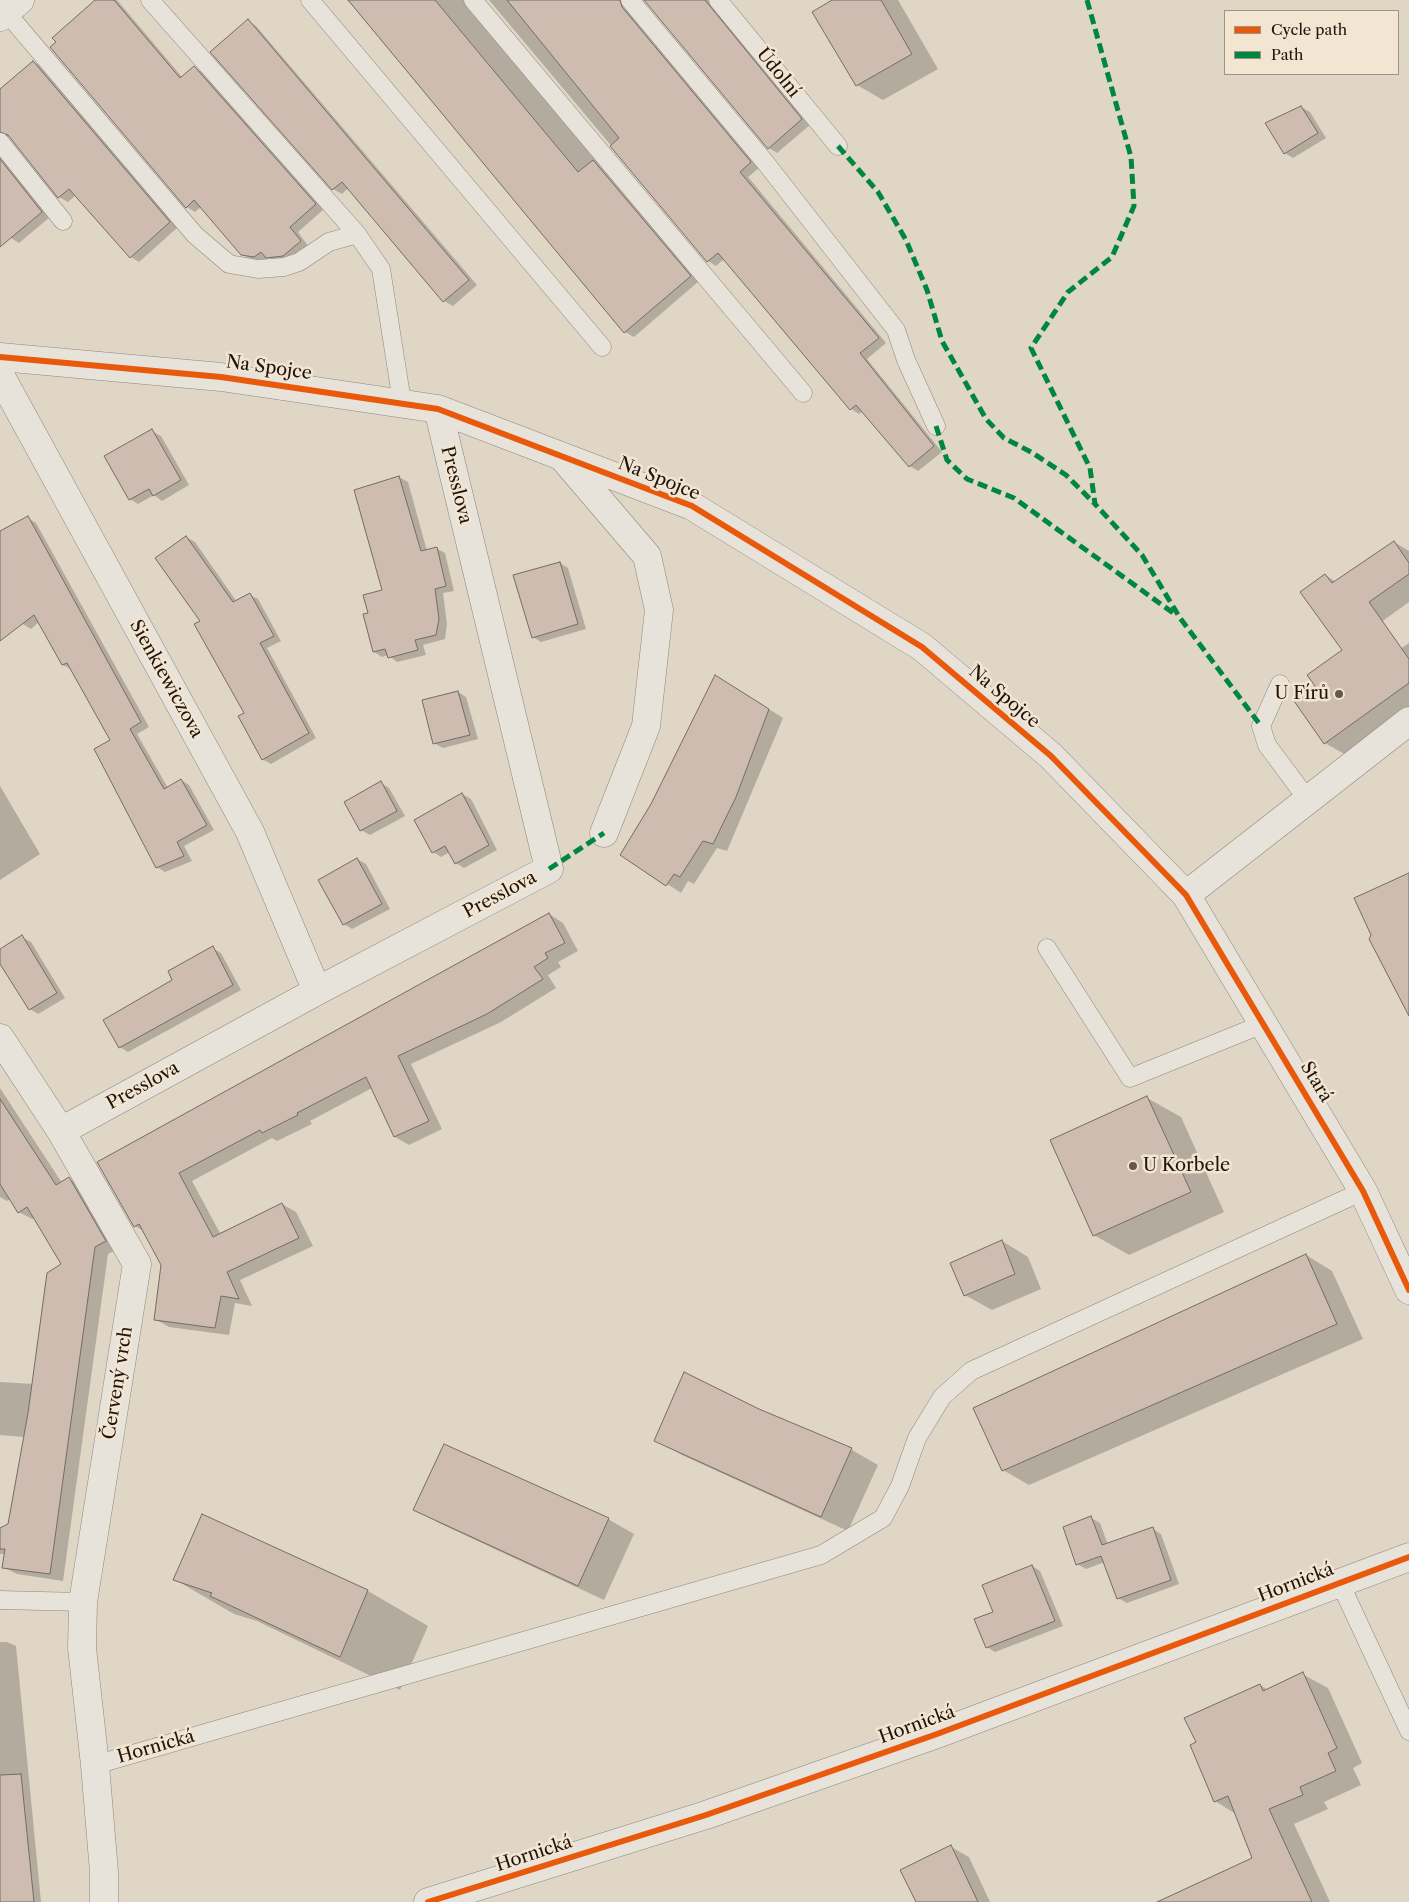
<!DOCTYPE html>
<html>
<head>
<meta charset="utf-8">
<style>
  body { margin:0 }
  #map { position:relative; width:1409px; height:1902px; overflow:hidden; background:#e0d6c6; font-family:"Libre Caslon Text",serif }
  canvas { display:block }
  .legend { position:absolute; left:1224px; top:10px; width:175px; height:65px; box-sizing:border-box; background:#f2e6d3; border:1px solid #9e9284; margin:0; padding:6px 9px; list-style:none; font-size:15px; color:#1f140e }
  .legend li { display:flex; align-items:center; gap:10px; height:25px }
  .legend b { width:25px; border:1px solid #9e9284 }
</style>
</head>
<body>
<div id="map">
<canvas width="1409" height="1902"></canvas>
<ul class="legend">
<li><b style="height:6px;background:#e8590c"></b>Cycle path</li>
<li><b style="height:6px;background:#00873e"></b>Path</li>
</ul>
</div>
<script>
const c = document.querySelector('canvas').getContext('2d');
c.lineJoin = 'round';
function fill(path, color) { c.fillStyle = color; c.fill(path, 'evenodd'); }
const toPath = rows => new Path2D(rows.map(r => 'M' + r).join(''));
function stroke(path, color, width, dash) { c.strokeStyle = color; c.lineWidth = width; c.lineCap = dash ? 'butt' : 'round'; c.setLineDash(dash || []); c.stroke(path); }
function drawText(font, color, halo, rows, align = 'center') {
  c.font = font + ' "Libre Caslon Text",serif'; c.lineWidth = 5; c.setLineDash([]); c.textBaseline = 'middle'; c.strokeStyle = halo; c.fillStyle = color; for (const [text, x, y, turn = 0] of rows) {
    c.save(); c.translate(x, y); c.rotate((+turn || 0) * Math.PI / 180); c.textAlign = isNaN(turn) ? turn : align; if (halo) c.strokeText(text, 0, 0); c.fillText(text, 0, 0); c.restore();
  }
}
const shadow = toPath([
  [97,0,117,0,182,77,194,67,202,72,324,209,298,232,309,247,292,260,276,262,268,257,263,262,251,259,241,254,201,207,195,212,187,207],
  [348,0,473,0,699,281,634,337,625,332],
  [489,0,629,0,759,168,748,177,886,343,867,359,942,452,918,471,910,466,863,411,859,414,851,409,724,259,716,266,708,261],
  [645,0,708,0,810,125,777,153,769,148],
  [834,0,898,0,938,69,883,100,857,85],
  [248,21,256,26,477,285,453,306,444,301,348,188,342,194,333,189,212,52],
  [34,62,42,67,178,227,139,262,131,257,76,195,68,202,59,197,11,137,7,136,0,142,0,91],
  [1301,107,1310,112,1326,138,1293,158,1285,153],
  [0,155,50,217,19,243,11,238,0,226],
  [152,431,161,436,189,485,162,501,154,495,138,504,130,499],
  [399,477,408,482,427,551,436,548,445,553,454,591,443,593,447,624,445,639,423,645,426,655,397,662,388,655,382,657,374,652,370,614,383,591],
  [28,518,36,523,149,727,137,734,168,788,181,780,189,785,214,830,184,846,192,861,165,872,157,867,112,740,71,669,63,665,39,622,31,629,23,624,0,583,0,532],
  [186,537,195,542,237,602,250,595,258,599,281,641,267,648,316,738,271,764,262,759,246,714,202,621],
  [1394,542,1409,551,1409,602,1352,643,1325,575,1336,582],
  [560,563,568,568,586,629,541,642,533,637],
  [1409,643,1409,718,1353,759,1325,743,1304,713],
  [729,684,783,718,727,851,717,848,694,884,688,881,681,893,622,854],
  [458,692,466,697,478,739,443,748,434,743],
  [381,783,389,788,405,816,370,835,361,830],
  [0,786,40,854,0,880],
  [462,794,471,799,497,850,464,868,456,863,450,852,441,857,433,852],
  [357,859,366,864,390,909,352,929,344,924],
  [549,914,563,923,578,951,558,962,561,967,548,975,556,988,501,1022,411,1064,442,1129,409,1145,395,1137,372,1088,310,1121,312,1124,277,1141,272,1138,192,1181,220,1233,282,1204,296,1212,313,1246,240,1280,252,1306,235,1303,229,1335,169,1327,155,1319,163,1264,145,1232,135,1226,98,1162],
  [22,937,31,942,65,998,38,1014,30,1009,0,962,0,950],
  [212,948,221,953,241,990,128,1052,120,1047,174,980],
  [0,1088,62,1183,69,1179,83,1186,118,1249,108,1254,63,1581,17,1574,3,1567,5,1554,0,1554,0,1529,9,1525,24,1437,0,1435,0,1382,34,1384,63,1264,35,1218,32,1219,19,1212,11,1199,7,1201,0,1197],
  [1147,1098,1181,1117,1224,1212,1129,1255,1094,1235],
  [1002,1241,1028,1257,1041,1289,992,1310,965,1295],
  [1306,1255,1332,1271,1363,1339,1029,1485,1003,1470],
  [758,1410,852,1450,878,1465,848,1531,682,1455,656,1440],
  [415,1509,608,1519,634,1534,604,1600,441,1524],
  [203,1516,368,1591,428,1626,400,1690,257,1621,234,1614,174,1579],
  [1091,1518,1100,1523,1108,1545,1153,1529,1161,1534,1179,1584,1127,1603,1118,1598,1105,1562,1086,1569,1077,1564],
  [1032,1566,1040,1571,1063,1626,995,1652,987,1647,994,1613],
  [0,1642,7,1642,16,1646,41,1902,0,1902],
  [1302,1674,1328,1688,1362,1763,1353,1768,1361,1785,1324,1802,1328,1809,1294,1824,1330,1902,1201,1902,1253,1859,1236,1814,1215,1801,1260,1685,1268,1690],
  [951,1847,969,1857,990,1902,917,1902]
]);
const building = toPath([
  [95,0,114,0,180,78,194,66,316,204,290,227,301,241,283,256,266,258,261,252,254,257,241,255,194,200,186,208,50,47,56,42,52,38,95,0],
  [348,0,435,0,578,172,593,160,691,276,624,333,348,0],
  [507,0,620,0,622,7,751,162,740,172,879,338,860,353,934,446,909,467,856,405,850,410,718,253,707,262,610,146,619,138,507,0],
  [644,0,705,0,802,119,768,149,644,0],
  [832,0,881,0,912,54,856,86,812,12,832,0],
  [248,19,469,280,443,302,342,182,332,190,210,52,248,19],
  [33,61,170,222,130,258,69,189,58,198,8,135,0,132,0,89,33,61],
  [1301,106,1318,133,1284,154,1265,123,1301,106],
  [0,159,42,212,0,247,0,159],
  [152,429,181,480,153,496,149,489,129,500,104,456,152,429],
  [399,476,421,551,437,547,446,586,435,589,439,619,436,635,415,640,418,650,388,658,385,649,373,652,363,614,368,613,363,595,382,590,354,490,399,476],
  [28,516,141,722,130,729,164,789,181,779,207,825,177,842,184,856,156,868,94,749,110,740,67,663,62,665,34,615,0,641,0,531,28,516],
  [186,536,233,602,250,593,274,636,260,643,309,733,262,760,238,716,244,713,194,624,200,621,155,558,186,536],
  [1394,541,1409,563,1409,574,1369,602,1409,659,1409,683,1324,744,1294,701,1315,686,1307,675,1342,650,1300,592,1325,574,1332,583,1394,541],
  [560,562,578,624,532,638,513,575,560,562],
  [715,675,769,709,736,797,713,844,703,841,680,877,674,874,666,886,620,855,651,804,715,675],
  [458,691,470,735,433,744,422,700,458,691],
  [381,781,397,811,360,831,344,802,381,781],
  [462,793,489,845,455,864,445,846,432,853,414,820,462,793],
  [357,858,382,904,343,925,318,880,357,858],
  [1409,873,1409,1016,1369,939,1371,935,1354,898,1409,873],
  [549,913,565,943,545,953,548,958,534,967,543,979,487,1014,398,1056,429,1121,394,1137,366,1077,297,1113,298,1115,262,1133,260,1130,179,1173,213,1237,282,1203,299,1238,227,1272,239,1299,221,1296,215,1328,154,1320,161,1265,139,1224,134,1227,97,1162,549,913],
  [22,935,57,993,29,1010,0,964,0,949,22,935],
  [213,946,233,985,119,1048,103,1020,172,980,168,971,213,946],
  [1147,1096,1191,1192,1093,1236,1050,1140,1147,1096],
  [0,1099,56,1185,69,1177,106,1241,95,1247,50,1574,2,1568,5,1549,0,1549,0,1528,8,1524,28,1413,47,1273,61,1264,27,1207,18,1213,0,1184,0,1099],
  [1002,1240,1015,1274,964,1296,950,1263,1002,1240],
  [1306,1254,1337,1324,1002,1471,973,1408,1306,1254],
  [684,1372,759,1409,852,1448,821,1517,654,1441,684,1372],
  [444,1444,609,1518,578,1586,413,1510,444,1444],
  [202,1514,368,1590,340,1657,210,1596,212,1593,173,1580,202,1514],
  [1091,1516,1102,1545,1153,1527,1171,1580,1117,1599,1101,1556,1076,1565,1063,1527,1091,1516],
  [1032,1565,1055,1621,986,1648,974,1619,993,1612,982,1585,1032,1565],
  [1303,1672,1337,1748,1328,1753,1336,1771,1300,1787,1303,1795,1269,1809,1312,1902,1157,1902,1252,1858,1228,1796,1214,1802,1190,1745,1196,1742,1184,1718,1260,1684,1263,1691,1303,1672],
  [21,1774,34,1902,0,1902,0,1775,21,1774],
  [951,1845,978,1902,916,1902,900,1870,951,1845]
]);
const lane = toPath([
  [150,0,357,234,381,269,402,402],
  [310,0,602,347],
  [473,0,803,393],
  [630,0,765,162,896,330,906,360,936,426],
  [718,0,838,146],
  [6,12,195,235,229,264,258,269,284,267,299,262,329,242,357,234],
  [0,142,63,221],
  [1280,684,1261,726,1267,745,1308,800],
  [1047,948,1130,1078,1263,1024],
  [1340,1583,1409,1731],
  [0,1600,83,1602],
  [95,1765,821,1555,883,1518,900,1486,917,1438,942,1397,971,1371,1363,1191]
]);
const street = toPath([
  [0,17,20,0],
  [0,357,221,377,438,409,692,506,922,647,1051,756,1186,895,1363,1191,1409,1290],
  [0,375,250,832,317,991],
  [565,460,647,556,659,610,646,726,604,833],
  [1186,895,1409,721],
  [0,1038,61,1131,137,1264,83,1602,82,1648,95,1765,104,1872,104,1902],
  [61,1131,317,991,549,869,438,409],
  [428,1902,706,1815,937,1734,1409,1557]
]);
const quiet = toPath([
  [1087,0,1131,157,1134,206,1112,257,1068,292,1031,348,1090,468,1095,504,1142,555,1180,618,1261,726],
  [838,146,878,192,906,240,927,290,942,341,986,419,1004,438,1031,452,1066,475,1095,504],
  [936,426,947,460,967,479,1014,498,1176,615],
  [549,869,604,833]
]);
const cycleway = toPath([
  [0,357,221,377,438,409,692,506,922,647,1051,756,1186,895,1363,1191,1409,1290],
  [428,1902,706,1815,937,1734,1409,1557]
]);
const markers = [
  [1339,694,5,"#63584e"],
  [1133,1166,5,"#63584e"]
];
const streetNames = [
  ["Údolní",778,73,51],
  ["Na Spojce",269,368,8],
  ["Na Spojce",659,479,22],
  ["Presslova",456,485,76],
  ["Sienkiewiczova",166,679,61],
  ["Na Spojce",1004,697,40],
  ["Presslova",500,895,-28],
  ["Stará",1316,1082,59],
  ["Presslova",143,1086,-29],
  ["Červený vrch",118,1383,-81],
  ["Hornická",1296,1583,-21],
  ["Hornická",917,1725,-20],
  ["Hornická",156,1747,-16],
  ["Hornická",534,1854,-18]
];
const poiNames = [
  ["U Fírů",1329,694],
  ["U Korbele",1143,1166,"left"]
];
fill(shadow, '#0003');
fill(building, '#cfbcb1');
stroke(building, '#736c64', 1);
stroke(lane, '#8e877d', 19);
stroke(street, '#8e877d', 29);
stroke(lane, '#e7e2da', 18);
stroke(street, '#e7e2da', 28);
stroke(quiet, '#00873e', 5, [10, 5]);
stroke(cycleway, '#e8590c', 6);
for (const [x, y, r, color] of markers) { const dot = new Path2D(); dot.arc(x, y, r, 0, 2 * Math.PI); c.fillStyle = color; c.fill(dot); stroke(dot, '#f2e6d3', 2); }
drawText('18px', '#1f140e', '#f2e6d3', streetNames);
drawText('18px', '#1f140e', '#f2e6d3', poiNames, 'right');
</script>
</body>
</html>
